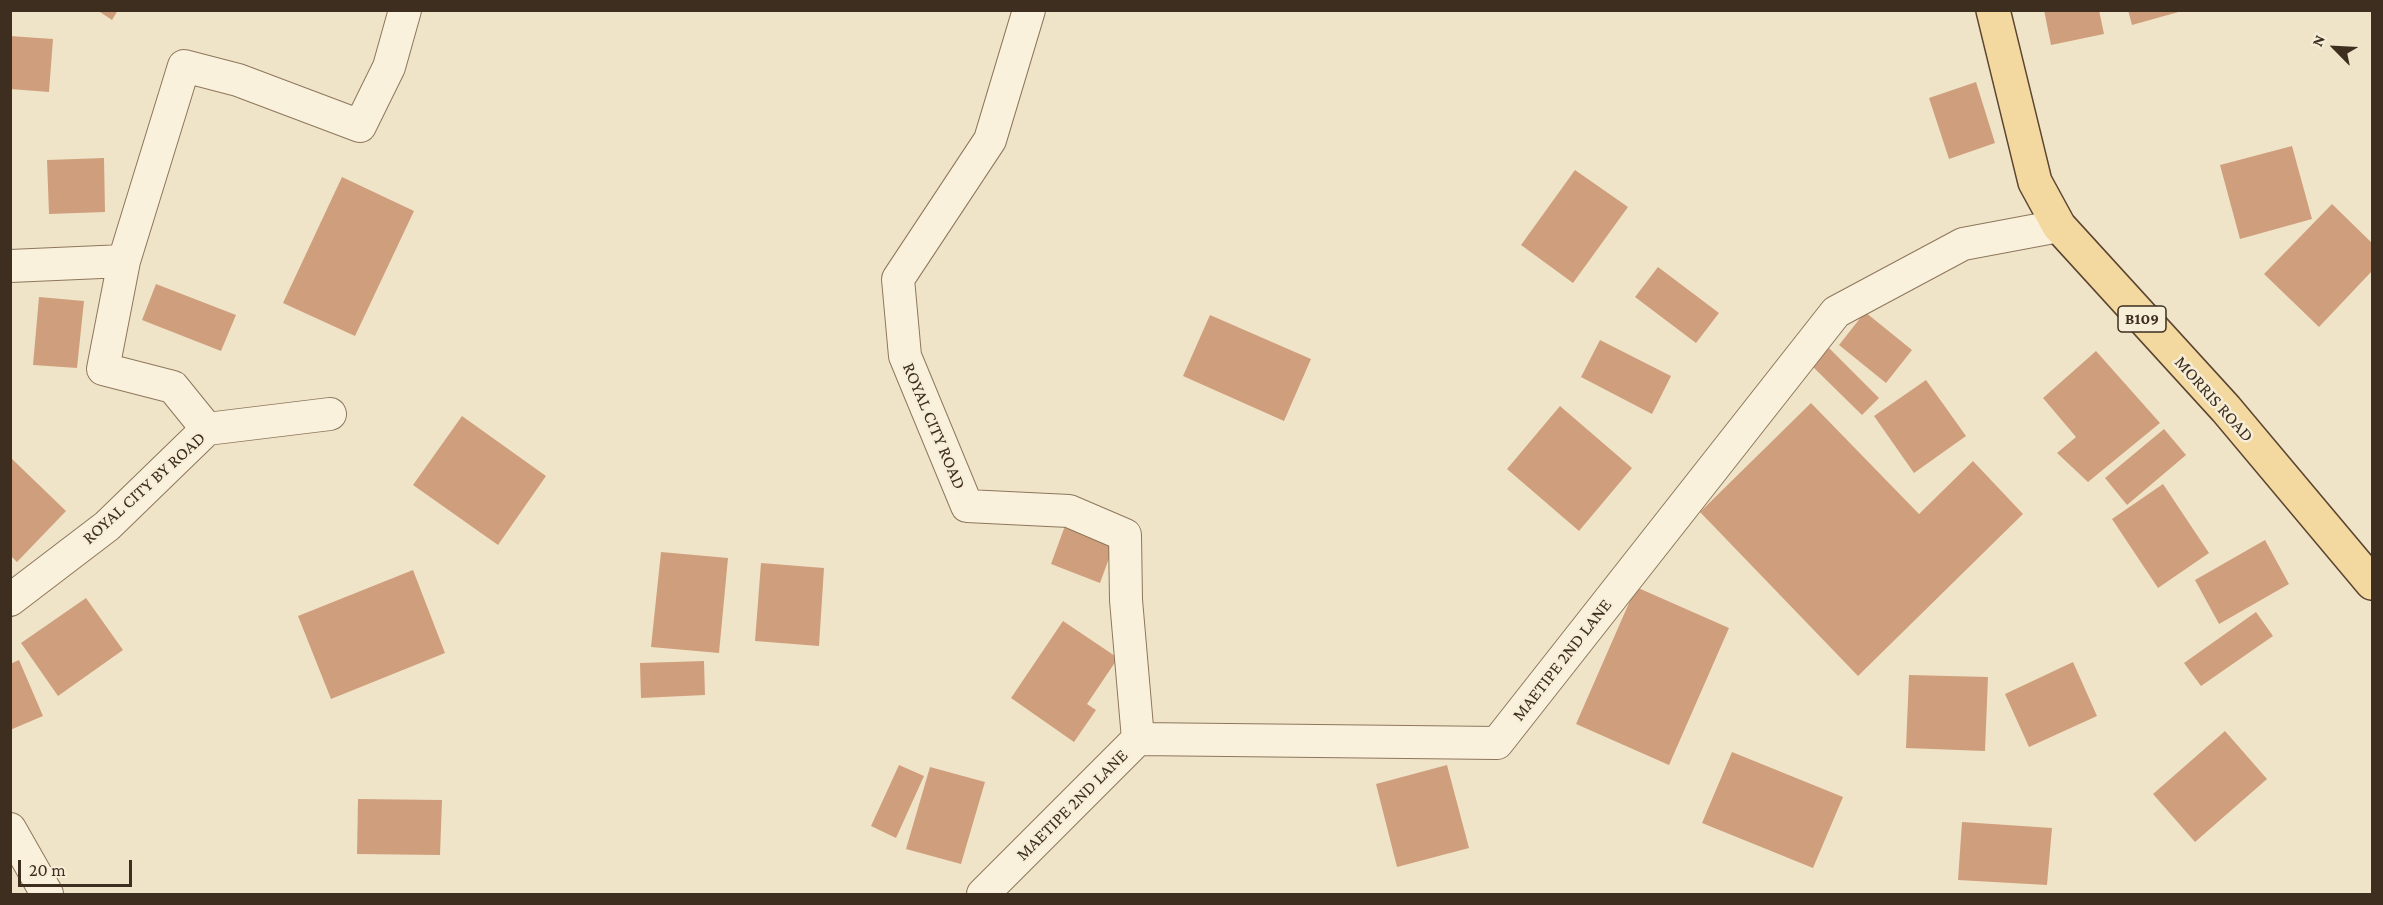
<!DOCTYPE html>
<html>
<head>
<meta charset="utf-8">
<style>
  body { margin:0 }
  #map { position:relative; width:2383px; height:905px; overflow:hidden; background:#f0e4c8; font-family:"Crimson Pro",serif }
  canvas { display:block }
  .frame { position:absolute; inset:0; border:12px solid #3d2e20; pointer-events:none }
  .north { position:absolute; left:2305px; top:18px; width:60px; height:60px; -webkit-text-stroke:4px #f7eed8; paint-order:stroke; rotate:294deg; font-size:16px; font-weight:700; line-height:24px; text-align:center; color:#3d2e20 }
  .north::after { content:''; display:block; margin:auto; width:21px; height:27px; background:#3d2e20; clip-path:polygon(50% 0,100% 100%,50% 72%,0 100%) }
  .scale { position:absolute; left:18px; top:860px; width:114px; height:27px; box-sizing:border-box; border:3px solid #3d2e20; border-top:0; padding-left:8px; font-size:18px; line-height:21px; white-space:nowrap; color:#3d2e20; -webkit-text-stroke:4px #f7eed8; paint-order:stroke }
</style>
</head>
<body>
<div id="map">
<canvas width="2383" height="905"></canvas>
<div class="frame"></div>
<div class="north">N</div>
<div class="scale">20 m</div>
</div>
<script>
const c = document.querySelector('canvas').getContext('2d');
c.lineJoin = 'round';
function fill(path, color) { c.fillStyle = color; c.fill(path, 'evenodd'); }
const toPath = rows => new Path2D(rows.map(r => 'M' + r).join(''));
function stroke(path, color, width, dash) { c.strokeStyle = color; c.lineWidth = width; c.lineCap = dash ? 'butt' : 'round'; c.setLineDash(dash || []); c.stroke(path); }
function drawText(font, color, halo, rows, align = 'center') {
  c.font = font + ' "Crimson Pro",serif'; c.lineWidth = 5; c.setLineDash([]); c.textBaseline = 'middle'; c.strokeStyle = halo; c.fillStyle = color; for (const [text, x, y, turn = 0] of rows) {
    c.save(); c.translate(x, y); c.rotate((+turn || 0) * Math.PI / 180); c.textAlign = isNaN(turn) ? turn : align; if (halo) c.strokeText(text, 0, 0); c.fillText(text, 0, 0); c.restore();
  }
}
const building = toPath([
  [97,10,118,10,112,20],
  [2044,10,2099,10,2104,34,2051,45],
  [2128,10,2181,10,2182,11,2132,25],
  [10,36,53,39,49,92,10,89],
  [1976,82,1995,143,1949,159,1929,98],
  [2292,146,2312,219,2240,239,2220,165],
  [104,158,105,212,49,214,47,160],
  [1575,170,1628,207,1573,283,1521,245],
  [342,177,414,211,355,336,283,303],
  [2332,204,2372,243,2372,271,2319,327,2264,274],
  [1658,267,1719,313,1696,343,1635,297],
  [156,284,236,315,221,351,142,320],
  [39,297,84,301,77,368,33,365],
  [1865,312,1912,350,1886,383,1839,345],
  [1210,315,1311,359,1284,421,1183,376],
  [1600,340,1671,376,1652,414,1581,377],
  [1829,348,1879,398,1862,415,1812,366],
  [2096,351,2160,423,2088,482,2057,453,2076,437,2043,398],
  [1926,380,1966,436,1914,473,1874,416],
  [1811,403,1919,514,1973,461,2023,514,1858,676,1700,512],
  [1560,406,1632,468,1579,531,1507,469],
  [462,416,546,476,498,545,413,485],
  [2164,429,2186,455,2127,505,2105,478],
  [10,457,66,511,17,562,10,555],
  [2163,484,2209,553,2158,588,2112,519],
  [1066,523,1115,542,1100,583,1051,564],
  [2265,540,2289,584,2219,624,2195,580],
  [661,552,728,558,719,653,651,647],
  [761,563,824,568,819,646,755,641],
  [413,570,445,653,331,699,298,616],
  [1636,587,1729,628,1669,765,1576,724],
  [86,598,123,650,58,696,21,643],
  [2256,612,2273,636,2201,686,2184,663],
  [1063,621,1118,658,1087,704,1096,710,1074,742,1011,698],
  [19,660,43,716,10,730,10,664],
  [704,661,705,695,641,698,640,663],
  [2073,662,2097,716,2029,747,2005,694],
  [1909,675,1988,677,1985,751,1906,748],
  [2225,731,2267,779,2195,842,2153,794],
  [1732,752,1843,797,1813,868,1702,823],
  [899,765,924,776,896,838,871,826],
  [1447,765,1469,848,1397,867,1376,784],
  [930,767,985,782,961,864,906,849],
  [358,799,442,800,440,855,357,854],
  [1962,822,2052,828,2047,885,1958,880]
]);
const minor = toPath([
  [1029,10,990,140,898,279,905,356,967,506,1069,511,1125,535,1126,600,1138,739],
  [124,261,103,369,173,387,207,429],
  [10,266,124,261,184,66,238,80,360,126,389,67,405,10],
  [10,600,107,526,207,429,330,414],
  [10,829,47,894],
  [983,894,1138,739,1497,743,1836,312,1963,244,2059,226]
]);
const primary = toPath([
  [1993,10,2035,182,2059,226,2226,409,2372,583]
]);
const shields = [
  [2142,319,48]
];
const shieldNames = [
  ["B109",2142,319]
];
const streetNames = [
  ["MORRIS ROAD",2214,399,48],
  ["ROYAL CITY ROAD",934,426,67],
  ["ROYAL CITY BY ROAD",144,488,-42],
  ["MAETIPE 2ND LANE",1562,660,-52],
  ["MAETIPE 2ND LANE",1072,805,-45]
];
fill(building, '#cf9f7d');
stroke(minor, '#8d765c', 34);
stroke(primary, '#5b4430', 36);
stroke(minor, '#faf1dc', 32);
stroke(primary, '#f3d9a0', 33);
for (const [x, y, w] of shields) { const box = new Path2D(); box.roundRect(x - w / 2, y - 13, w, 26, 4.5); c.fillStyle = '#f7eed8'; c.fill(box); stroke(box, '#3d2e20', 1.5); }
drawText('bold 16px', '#3d2e20', null, shieldNames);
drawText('18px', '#3d2e20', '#f7eed8', streetNames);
</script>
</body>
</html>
